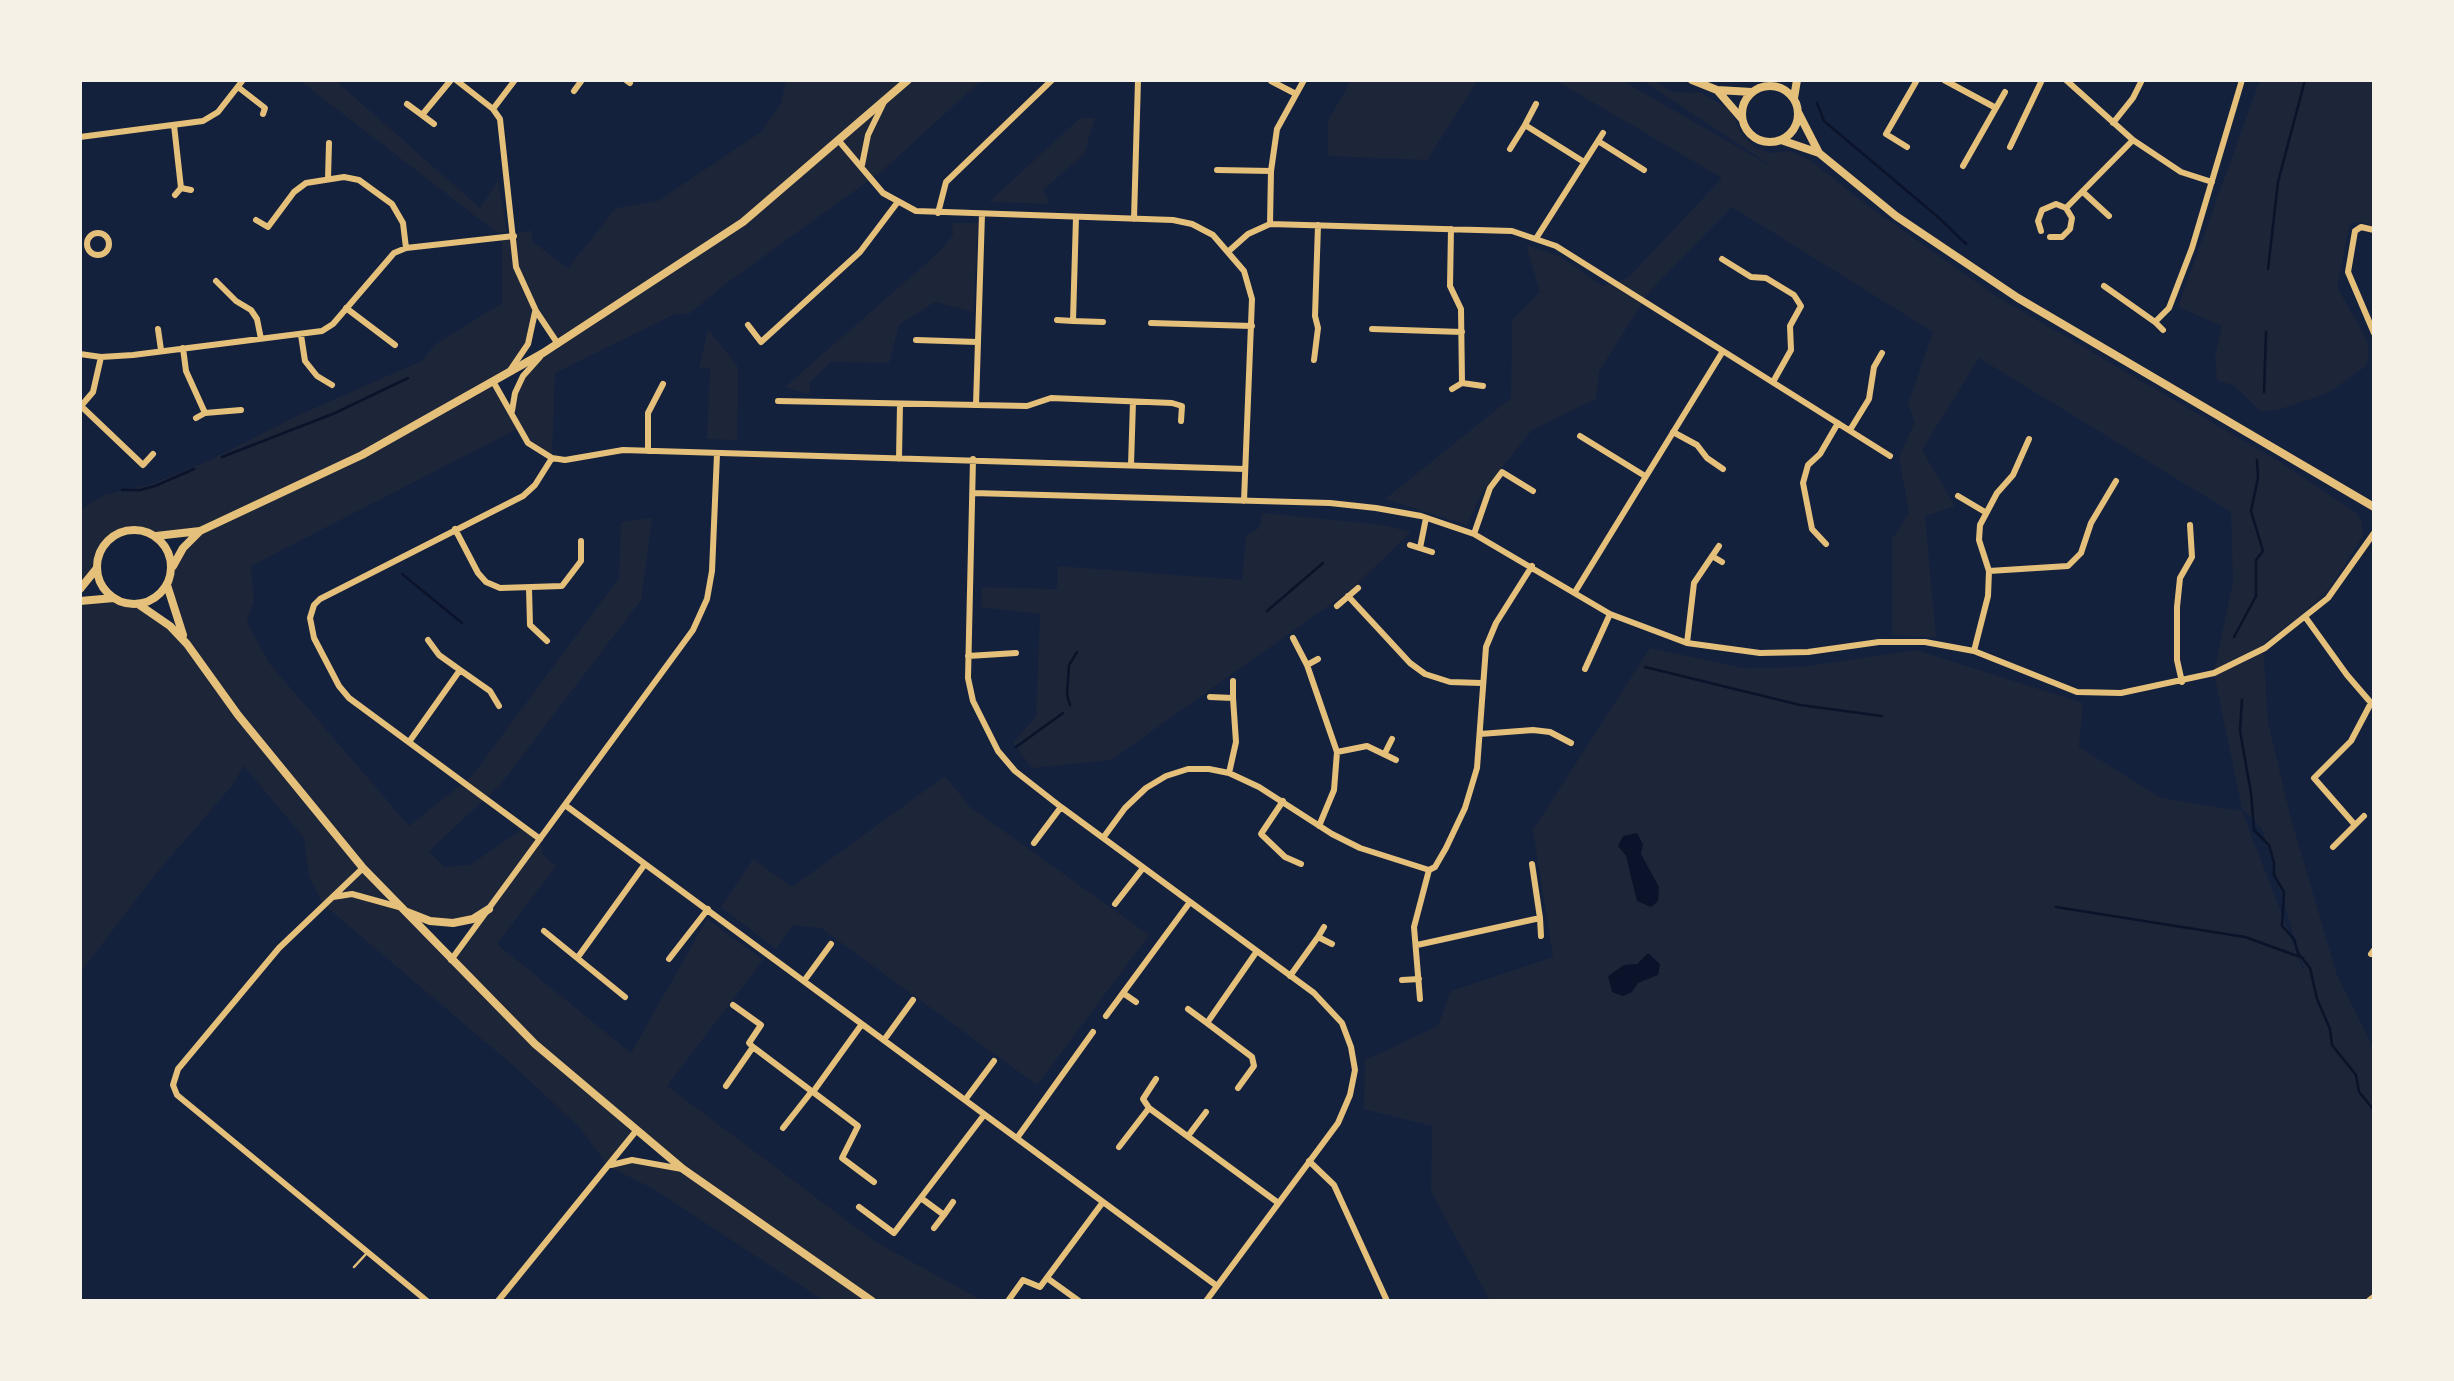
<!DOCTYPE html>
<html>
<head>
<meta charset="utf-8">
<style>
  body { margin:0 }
  #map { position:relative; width:2454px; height:1381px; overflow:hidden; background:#14213d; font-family:Montserrat,sans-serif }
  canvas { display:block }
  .frame { position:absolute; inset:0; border:82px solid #f6f1e7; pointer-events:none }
</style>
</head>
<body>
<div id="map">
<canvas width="2454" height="1381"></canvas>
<div class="frame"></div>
</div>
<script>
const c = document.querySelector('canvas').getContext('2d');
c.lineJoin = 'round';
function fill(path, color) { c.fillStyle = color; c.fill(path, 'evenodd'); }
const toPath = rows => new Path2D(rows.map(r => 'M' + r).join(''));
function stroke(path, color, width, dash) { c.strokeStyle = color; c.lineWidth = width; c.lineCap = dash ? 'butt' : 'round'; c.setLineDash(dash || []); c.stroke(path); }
const green = toPath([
  [299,80,335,80,480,208,498,181,507,232,496,232],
  [786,80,982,80,882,171,724,285,689,314,675,314,555,373,552,458,528,443,519,428,251,566,254,601,247,622,269,663,409,826,472,776,619,578,621,522,652,518,641,600,500,785,429,851,444,867,470,865,524,828,540,839,543,855,556,866,497,944,631,1053,707,919,763,960,667,1086,874,1241,983,1301,824,1301,657,1191,608,1166,581,1129,516,1068,323,904,309,876,304,838,244,766,231,787,154,876,80,973,80,601,114,598,138,604,184,641,167,585,172,568,199,533,156,536,139,530,120,533,109,539,100,553,97,568,80,589,80,510,104,495,151,484,208,461,299,415,421,361,436,344,502,303,502,237,531,230,533,242,568,268,616,208,658,201,761,132,781,103],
  [536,312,558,344,543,353,523,376,512,411,495,383,508,374,528,344],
  [405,911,453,923,487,912,450,960],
  [636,1131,680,1168,632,1160,609,1165],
  [1351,80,1478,80,1427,160,1328,156,1328,121],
  [1555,80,1621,80,1776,169,1642,80,1653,80,1672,92,1701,93,1729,109,1741,133,1755,148,1772,153,1790,151,1810,160,1868,206,1996,296,2285,465,2357,513,2362,523,2363,536,2329,589,2303,614,2263,644,2268,722,2291,819,2337,975,2374,1049,2374,1301,1490,1301,1431,1191,1432,1126,1364,1109,1365,1060,1438,1026,1451,991,1553,957,1533,830,1650,648,1743,668,1801,667,1916,650,2083,703,2079,747,2161,798,2242,811,2306,977,2262,829,2242,809,2214,673,2233,581,2231,512,1979,358,1922,450,1955,506,1925,516,1936,637,1892,635,1892,539,1909,513,1899,457,1915,422,1908,404,1933,332,1732,207,1650,291,1599,371,1596,399,1532,430,1483,491,1467,525,1385,499,1511,398,1512,320,1540,292,1526,245,1559,256,1603,286,1628,278,1722,178],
  [2260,80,2374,80,2374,228,2363,222,2350,223,2337,287,2367,340,2369,351,2366,366,2328,393,2281,409,2261,412,2235,386,2217,380,2215,357,2222,326,2178,307],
  [1080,118,1095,118,1084,154,1043,190,1050,204,989,202],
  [952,223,978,223,973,312,935,302,899,325,889,363,831,362,810,382,809,395,785,387,938,253,953,235],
  [708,329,738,367,737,440,707,439,710,368,699,368],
  [1263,513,1383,525,1411,532,1352,589,1111,760,1032,768,1013,743,1036,716,1040,614,981,607,982,587,1057,589,1058,566,1242,580,1246,535,1259,528],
  [945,776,970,807,1149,935,1037,1085,821,928,793,925,776,949,721,907,753,859,792,887]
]);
const water = toPath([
  [1637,833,1643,844,1641,854,1659,887,1658,901,1651,907,1637,901,1626,856,1618,846,1623,836],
  [1648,953,1660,964,1658,975,1638,983,1632,992,1623,996,1612,992,1608,976,1624,965,1637,964]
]);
const stream = toPath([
  [1817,103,1824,121,1938,217,1966,244],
  [2268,269,2278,182,2305,80],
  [2264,392,2266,332],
  [222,457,335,413,408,378],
  [122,490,140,490,155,486,194,469],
  [402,574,462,623],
  [1267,611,1323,563],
  [2234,637,2256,596,2256,560,2263,551,2251,511,2258,478,2257,460],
  [1645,667,1800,705,1882,716],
  [2242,700,2240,731,2251,793,2254,830,2269,845,2274,863,2274,875,2284,892,2282,926,2294,939,2298,953,2310,968,2317,999,2330,1029,2332,1045,2356,1075,2359,1092,2374,1110],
  [1070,705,1067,695,1069,665,1077,652],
  [1016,747,1063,713],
  [2056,907,2245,937,2303,958]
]);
const service = toPath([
  [354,1267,366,1254]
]);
const minor = toPath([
  [456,80,493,109,500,119,516,267,536,311,558,344],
  [626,80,630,83],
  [1944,80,1996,108],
  [2066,80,2133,140,2181,172,2212,182],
  [1271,81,1296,94],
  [238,87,265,108,263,114],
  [574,91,582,80],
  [407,104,422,115,451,80],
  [1536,104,1525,125,1584,162],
  [493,109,515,80],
  [422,115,434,124],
  [2113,123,2133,98,2142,80],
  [174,125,181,188,175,195],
  [80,137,203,121,218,112,243,80],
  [839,141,883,193,916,211,1173,220,1192,224,1213,235,1244,271,1252,299,1244,501],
  [1598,141,1644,170],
  [1907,147,1886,134,1917,80],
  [2010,147,2042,80],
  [1510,149,1525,125],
  [862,165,868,135,884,102],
  [1963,166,2005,92],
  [1217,170,1271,171,1270,224],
  [1271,171,1277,129,1304,80],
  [328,179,329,143],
  [181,188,191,190],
  [2083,192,2109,216],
  [2066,208,2133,140],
  [938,213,946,182,1052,80],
  [1134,219,1138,80],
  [256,220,268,227,294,192,306,183,344,177,359,180,392,204,403,223,406,248],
  [1451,229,1450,286,1461,309,1462,383,1483,386],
  [2374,230,2361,227,2355,231,2348,272,2374,333],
  [2041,231,2038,221,2042,210,2056,204,2066,208,2072,218,2070,229,2062,237,2050,237],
  '87 244a11 11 0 1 1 22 0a11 11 0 1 1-22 0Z',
  [1537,237,1603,133],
  [1230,250,1248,234,1270,224,1512,231,1556,246,1723,351,1575,592],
  [1722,259,1751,277,1766,278,1794,295,1801,306,1790,326,1791,350,1773,382],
  [216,281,236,301,251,310,257,319,261,339],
  [2104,286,2155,322],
  [346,308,395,345],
  [1057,320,1073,321,1076,217],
  [1073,321,1103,322],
  [1151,323,1252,326],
  [748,325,761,342,860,252,897,203],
  [158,329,161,350],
  [1372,329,1462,332],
  [2163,330,2155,322,2169,308,2192,248,2242,80],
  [301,335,305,361,317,376,332,385],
  [916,340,977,342],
  [183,348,186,371,205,413,196,418],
  [1723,351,1890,456],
  [80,354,101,357,133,355,322,331,333,324,394,253,406,248,514,236],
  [1314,360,1318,328,1315,316,1318,225],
  [511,369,528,344,535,312],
  [494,383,528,443,552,458,565,460,623,450,1245,469],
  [1452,389,1462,383],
  [778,401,1027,406,1051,398,1172,403,1182,406,1181,421],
  [976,405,982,214],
  [81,406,143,465,153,454],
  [81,406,93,392,101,357],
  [512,411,515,393,523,376,540,357],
  [205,413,241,410],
  [1850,430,1869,399,1874,367,1882,353],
  [1673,432,1697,445,1707,458,1723,469],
  [1580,436,1645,476],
  [648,451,648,413,663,384],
  [899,459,900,404],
  [973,459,968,678,973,701,998,751,1015,771,1061,807,1314,993,1342,1023,1351,1047,1355,1070,1350,1095,1338,1123,1206,1301],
  [1131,465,1133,402],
  [973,493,1330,503,1376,508,1421,516,1474,534,1610,614,1687,643,1760,653,1808,652,1879,642,1925,642,1974,651,2077,692,2121,693,2214,673,2265,648,2328,598,2374,533],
  [1958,496,1985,512],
  [455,529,478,573,486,582,500,588,562,586,581,561,581,541],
  [1474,534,1490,488,1502,472,1533,491],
  [1826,544,1812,529,1803,483,1808,465,1820,454,1838,423],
  [1410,545,1432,552],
  [1420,548,1426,518],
  [1712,556,1722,562],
  [1989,571,2068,566,2081,553,2091,523,2116,481],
  [529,588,530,625,547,641],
  [1348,596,1410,663,1425,674,1450,682,1481,683],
  [1337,606,1358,588],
  [2306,618,2347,675,2372,704],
  [1293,638,1307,665,1337,752,1334,790,1319,826],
  [1687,643,1694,583,1719,546],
  [1974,651,1988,596,1989,571,1979,540,1980,525,1997,493,2013,475,2029,439],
  [968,656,1016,653],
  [1307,665,1318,659],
  [1585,669,1610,614],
  [460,670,490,691,499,706],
  [2182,682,2177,660,2177,607,2180,578,2192,557,2190,525],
  [1210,697,1233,698,1236,742,1229,773],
  [1233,698,1233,681],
  [1480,734,1533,730,1550,732,1571,743],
  [409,742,460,670,439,655,428,640],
  [1337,752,1367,746,1396,760],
  [1385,753,1392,739],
  [1283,801,1261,834,1285,857,1301,864],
  [565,805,1217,1286],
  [2364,816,2355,825,2314,778,2351,741,2371,703],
  [1103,838,1125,808,1146,788,1166,776,1188,769,1209,769,1229,773,1259,787,1332,834,1360,848,1429,870],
  [540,839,349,698,339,686,314,638,310,618,314,605,320,599,523,496,535,485,552,458],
  [1034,843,1061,807],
  [2333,847,2355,825],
  [1532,864,1540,918],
  [363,868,279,948,178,1069,173,1085,177,1095,427,1301],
  [333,897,352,894,399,907],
  [1115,904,1143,868],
  [544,931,625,997],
  [1318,937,1324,927],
  [1417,945,1540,918,1541,936],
  [2371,954,2374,950],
  [578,957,645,864],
  [669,959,708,909],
  [451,960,693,630,707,599,712,571,717,454],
  [1290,976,1318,937,1332,944],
  [1402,980,1419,979],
  [804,981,831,944],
  [1123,993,1136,1002],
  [1420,999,1414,927,1429,870,1435,867,1446,848,1465,808,1477,768,1486,647,1496,623,1532,566],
  [733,1005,761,1025,749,1043,753,1047],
  [1188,1009,1207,1023,1257,951],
  [1106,1016,1190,902],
  [1207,1023,1252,1057,1254,1066,1238,1088],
  [862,1024,813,1092,858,1126,842,1158,874,1182],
  [884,1040,913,1000],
  [726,1086,753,1047,810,1090],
  [965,1100,994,1061],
  [1149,1108,1143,1099,1156,1079],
  [783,1128,812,1091],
  [1188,1136,1206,1112],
  [1017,1138,1093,1032],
  [1119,1147,1149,1108,1277,1202],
  [1309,1161,1334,1185,1387,1301],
  [611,1165,632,1160,682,1169],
  [921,1198,944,1215,953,1202],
  [859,1207,894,1233,984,1115],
  [934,1228,944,1215],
  [1047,1278,1079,1301],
  [498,1301,636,1131],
  [1008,1301,1023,1280,1040,1287,1103,1202]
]);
const tertiary = toPath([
  [1692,80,1717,90,1752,92],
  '1742 114a28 28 0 1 1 56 0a28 28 0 1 1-56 0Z',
  [1717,90,1742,119],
  [1794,98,1797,80],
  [1798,112,1819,153],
  [1781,140,1819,153,1896,216,2018,298,2374,507],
  '97 567a37 37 0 1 1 74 0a37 37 0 1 1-74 0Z',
  [156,536,200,531,362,455,543,353,743,222,908,80],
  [173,566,183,548,200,531],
  [167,585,183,635],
  [80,589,97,568],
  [80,601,114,598],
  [138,604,170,626,187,644,238,715,363,868,535,1044,683,1169,872,1301],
  [407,912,430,921,453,923,473,919,489,909],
  [2370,1301,2374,1298]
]);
fill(green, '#1d2539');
fill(water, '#0b132b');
stroke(stream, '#0b132b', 2.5);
stroke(service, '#e5c07b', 2.5);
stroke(minor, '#e5c07b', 6);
stroke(tertiary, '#e5c07b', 8);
</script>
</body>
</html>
